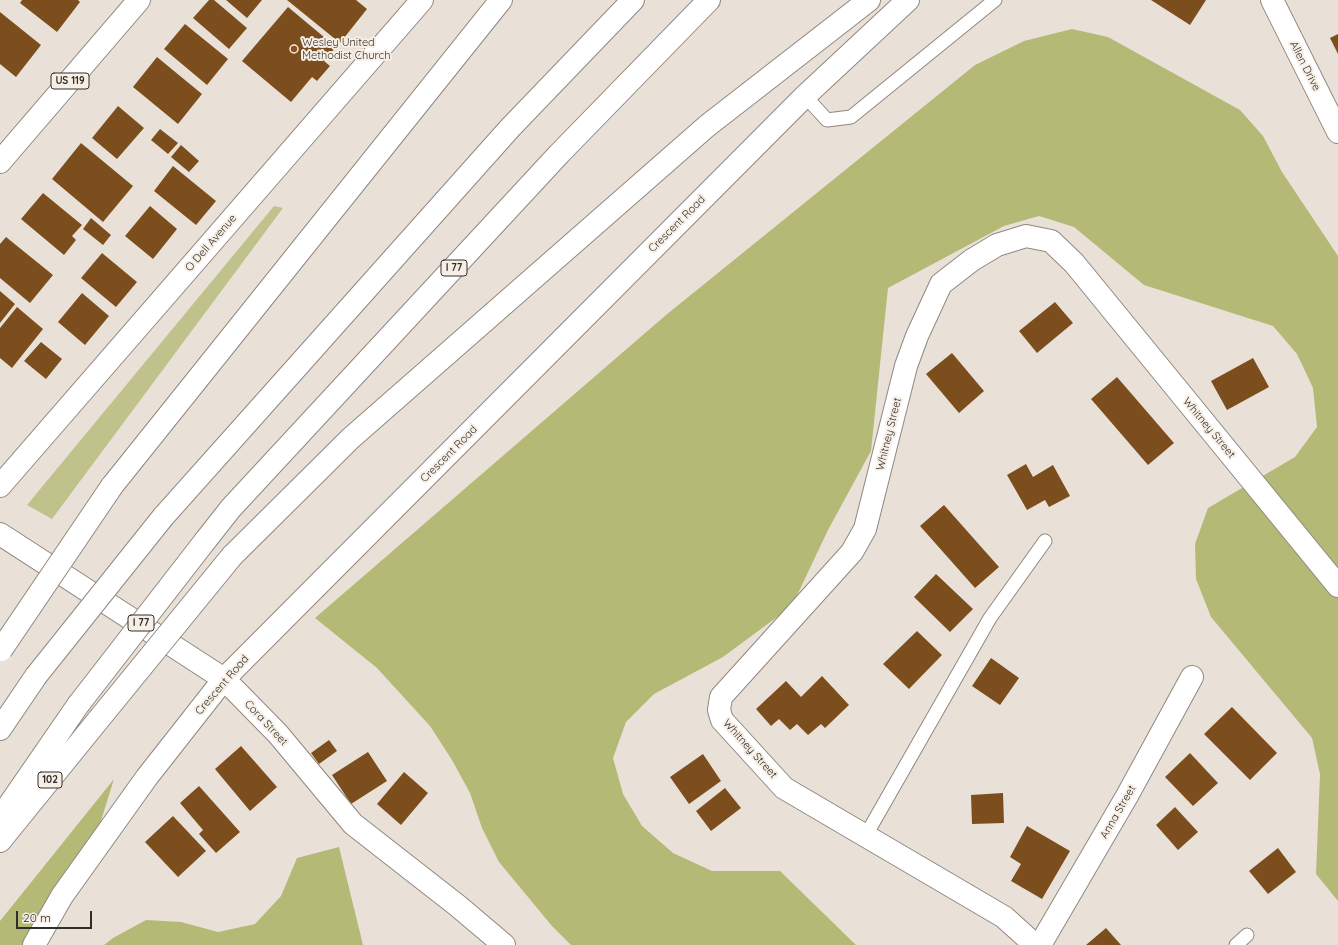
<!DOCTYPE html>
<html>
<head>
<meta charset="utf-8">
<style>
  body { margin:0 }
  #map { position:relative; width:1338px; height:945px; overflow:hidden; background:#e9e1d8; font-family:Quicksand,sans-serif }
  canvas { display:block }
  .scale { position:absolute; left:16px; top:911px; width:76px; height:18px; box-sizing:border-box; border:2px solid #312e2a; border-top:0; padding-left:5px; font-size:12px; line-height:14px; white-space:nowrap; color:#312e2a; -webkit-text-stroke:3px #f7efe5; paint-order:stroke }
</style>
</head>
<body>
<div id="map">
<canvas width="1338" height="945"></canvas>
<div class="scale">20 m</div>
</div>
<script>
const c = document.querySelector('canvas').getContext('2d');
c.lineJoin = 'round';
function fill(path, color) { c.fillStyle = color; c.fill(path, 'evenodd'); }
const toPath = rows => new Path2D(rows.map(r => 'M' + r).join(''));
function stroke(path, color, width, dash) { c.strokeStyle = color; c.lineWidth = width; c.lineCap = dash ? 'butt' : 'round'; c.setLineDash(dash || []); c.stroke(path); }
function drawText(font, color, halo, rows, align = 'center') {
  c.font = font + ' Quicksand,sans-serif'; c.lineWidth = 4; c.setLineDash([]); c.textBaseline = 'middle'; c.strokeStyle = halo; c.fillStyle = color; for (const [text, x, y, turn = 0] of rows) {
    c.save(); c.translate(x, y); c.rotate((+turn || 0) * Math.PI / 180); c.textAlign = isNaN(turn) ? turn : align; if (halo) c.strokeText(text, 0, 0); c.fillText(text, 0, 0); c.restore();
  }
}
const green = toPath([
  [274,206,283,208,52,519,27,505]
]);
const forest = toPath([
  [1072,29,1108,37,1240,110,1263,136,1282,172,1338,256,1338,901,1316,874,1320,774,1312,738,1211,617,1196,579,1195,544,1208,508,1295,457,1317,427,1313,388,1297,354,1273,326,1144,285,1074,227,1039,216,1004,226,888,288,871,451,828,530,792,606,723,657,654,694,626,722,613,758,623,794,642,826,673,853,712,871,780,871,856,945,571,945,552,926,499,862,482,828,470,793,452,760,430,726,377,668,315,618,666,315,975,65,1024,41],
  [114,779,92,849,27,945,0,945,0,921],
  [339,847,363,945,104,945,113,938,146,920,181,922,218,932,255,924,281,896,297,858]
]);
const building = toPath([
  [22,0,78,0,80,2,57,32,20,3],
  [209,0,214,0,247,28,229,49,193,18],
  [226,0,262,0,247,18],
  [287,0,356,0,367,9,340,43],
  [1151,0,1206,0,1190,25],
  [288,7,336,47,324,61,330,66,317,81,312,77,291,102,242,61],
  [0,12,41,45,16,77,0,64],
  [185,24,228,59,207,85,164,49],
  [1338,34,1338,54,1330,38],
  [157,57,202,94,178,124,133,87],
  [118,106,144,128,117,159,92,138],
  [160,129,178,143,168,154,151,140],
  [81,143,133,186,103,222,52,179],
  [181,145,199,161,189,172,171,157],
  [173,166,216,201,196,225,154,191],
  [43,193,82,225,72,236,76,240,64,255,21,219],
  [150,206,177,229,153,259,125,236],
  [91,218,111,235,103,245,83,229],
  [6,237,53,275,30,303,0,278,0,244],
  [102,253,137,282,116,307,81,278],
  [0,291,15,304,0,323],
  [82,293,109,316,85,345,58,322],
  [1055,302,1073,323,1037,353,1019,331],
  [17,307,43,329,12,368,0,358,0,328],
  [41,342,62,359,46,379,24,361],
  [952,353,984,391,959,413,926,374],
  [1253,358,1269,387,1227,410,1211,381],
  [1117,377,1174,443,1148,465,1091,399],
  [1026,464,1033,477,1053,465,1070,496,1049,507,1045,500,1027,510,1007,475],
  [944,505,999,567,975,588,920,526],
  [936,574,973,609,950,632,914,597],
  [917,631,942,655,909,689,883,664],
  [991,658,1019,678,1000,705,972,686],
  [822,676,849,705,825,728,821,724,808,735,797,724,790,730,779,719,771,726,756,709,786,681,801,697],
  [1232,707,1277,753,1250,780,1204,734],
  [329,740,337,751,319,764,311,753],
  [241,746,277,787,250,811,215,769],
  [368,752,387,781,351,804,332,775],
  [1190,753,1218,783,1193,806,1165,777],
  [703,754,721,781,689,804,670,777],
  [404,772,428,793,401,825,377,804],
  [199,786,240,832,216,853,199,834,203,830,180,803],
  [725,788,741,808,711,831,696,811],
  [1003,793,1004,823,972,824,971,795],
  [1175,807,1198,832,1178,850,1156,825],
  [173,816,206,851,178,877,145,842],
  [1027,826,1070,851,1042,899,1011,881,1021,864,1010,857],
  [1278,848,1296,872,1268,894,1249,871],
  [1106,928,1121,945,1086,945]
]);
const service = toPath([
  [805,96,827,120,851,117,995,0],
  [866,835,990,618,1045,541],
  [1236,945,1247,935]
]);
const minor = toPath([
  [1272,0,1338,132],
  [0,486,422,0],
  [0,534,224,679,278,734,353,824,458,906,504,945],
  [34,945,62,896,147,777,224,679,805,96,908,0],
  [1035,945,1004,917,784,788,722,720,719,710,721,697,852,552,865,529,906,366,917,336,941,284,972,260,997,245,1026,236,1051,241,1074,263,1338,586],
  [1040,945,1127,796,1192,677]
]);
const primary = toPath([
  [0,162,139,0]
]);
const motorway = toPath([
  [112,486,501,0],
  [163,517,510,128,633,0],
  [205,541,231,508,559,154,709,0],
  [232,556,351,438,707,126,869,0],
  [0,729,36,676],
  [0,818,78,705],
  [0,841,99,719]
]);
const motorwayBridge = toPath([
  [1,650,112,486],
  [36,676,163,517],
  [78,705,205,541],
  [99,719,232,556]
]);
const markers = [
  [294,49,4,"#914d20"]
];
const shields = [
  [70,81,38],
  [454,268,26],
  [141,623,26],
  [50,780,24]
];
const shieldNames = [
  ["US 119",70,81],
  ["I 77",454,268],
  ["I 77",141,623],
  ["102",50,780]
];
const poiNames = [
  ["Wesley United",302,43],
  ["Methodist Church",302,56]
];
const streetNames = [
  ["Allen Drive",1305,66,63],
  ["Crescent Road",677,224,-45],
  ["O Dell Avenue",211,243,-49],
  ["Whitney Street",1209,428,50],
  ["Whitney Street",889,434,-76],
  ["Crescent Road",449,454,-45],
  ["Crescent Road",222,685,-49],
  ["Cora Street",266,723,47],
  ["Whitney Street",750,749,48],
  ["Anna Street",1118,812,-60]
];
fill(green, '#bfc38b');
fill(forest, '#b5b976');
fill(building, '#7c4e1d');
stroke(service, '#908880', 15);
stroke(minor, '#908880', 24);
stroke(primary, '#908880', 24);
stroke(motorway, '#908880', 24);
stroke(service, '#fff', 13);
stroke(minor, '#fff', 22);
stroke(primary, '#fff', 22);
stroke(motorway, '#fff', 22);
stroke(motorwayBridge, '#908880', 24, []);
stroke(motorwayBridge, '#fff', 22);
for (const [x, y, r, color] of markers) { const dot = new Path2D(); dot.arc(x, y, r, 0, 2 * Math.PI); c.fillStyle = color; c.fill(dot); stroke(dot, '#f7efe5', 1.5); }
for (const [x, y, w] of shields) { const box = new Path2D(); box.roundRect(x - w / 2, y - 8, w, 16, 3); c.fillStyle = '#f7efe5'; c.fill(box); stroke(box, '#312e2a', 1); }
drawText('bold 10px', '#312e2a', null, shieldNames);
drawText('11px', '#312e2a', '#f7efe5', poiNames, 'left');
drawText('11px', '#312e2a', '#f7efe5', streetNames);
</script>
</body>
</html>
